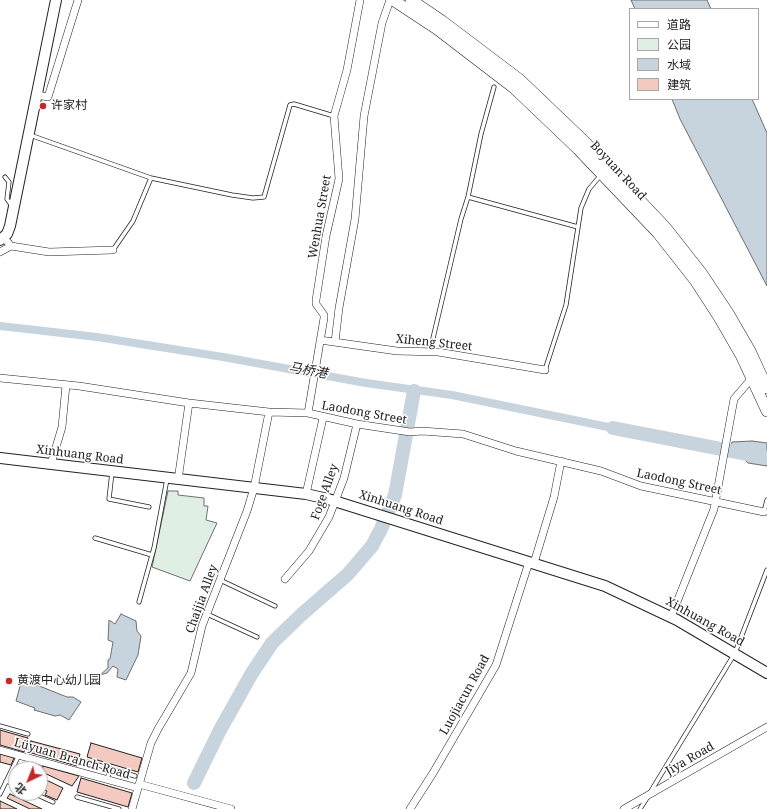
<!DOCTYPE html>
<html>
<head>
<meta charset="utf-8">
<style>
  body { margin:0 }
  #map { position:relative; width:767px; height:809px; overflow:hidden; background:#fff; font-family:"Noto Serif","Noto Sans SC",serif }
  canvas { display:block }
  .legend { position:absolute; left:629px; top:8px; width:130px; height:92px; box-sizing:border-box; background:#fff; border:1px solid #a7a7a7; margin:0; padding:5px 7px; list-style:none; font-size:12px; color:#222 }
  .legend li { display:flex; align-items:center; gap:8px; height:20px }
  .legend b { width:20px; border:1px solid #a7a7a7 }
  .north { position:absolute; left:8px; top:761px; width:40px; height:40px; box-sizing:border-box; background:#fff; border:1px solid #a7a7a7; border-radius:50%; rotate:223deg; font-size:11px; font-weight:700; line-height:16px; text-align:center; color:#222 }
  .north::after { content:''; display:block; margin:auto; width:14px; height:18px; background:#c62828; clip-path:polygon(50% 0,100% 100%,50% 72%,0 100%) }
</style>
</head>
<body>
<div id="map">
<canvas width="767" height="809"></canvas>
<ul class="legend">
<li><b style="height:5px;background:#fff"></b>道路</li>
<li><b style="height:11px;background:#e0efe3"></b>公园</li>
<li><b style="height:11px;background:#c7d3dd"></b>水域</li>
<li><b style="height:11px;background:#f3c9c0"></b>建筑</li>
</ul>
<div class="north">北</div>
</div>
<script>
const c = document.querySelector('canvas').getContext('2d');
c.lineJoin = 'round';
function fill(path, color) { c.fillStyle = color; c.fill(path, 'evenodd'); }
const toPath = rows => new Path2D(rows.map(r => 'M' + r).join(''));
function stroke(path, color, width, dash) { c.strokeStyle = color; c.lineWidth = width; c.lineCap = dash ? 'butt' : 'round'; c.setLineDash(dash || []); c.stroke(path); }
function drawText(font, color, halo, rows, align = 'center') {
  c.font = font + ' "Noto Serif","Noto Sans SC",serif'; c.lineWidth = 3; c.setLineDash([]); c.textBaseline = 'middle'; c.strokeStyle = halo; c.fillStyle = color; for (const [text, x, y, turn = 0] of rows) {
    c.save(); c.translate(x, y); c.rotate((+turn || 0) * Math.PI / 180); c.textAlign = isNaN(turn) ? turn : align; if (halo) c.strokeText(text, 0, 0); c.fillText(text, 0, 0); c.restore();
  }
}
const green = toPath([
  [168,491,178,491,178,495,204,498,204,506,208,506,206,520,217,523,190,581,152,567,168,491]
]);
const water = toPath([
  [631,0,707,0,711,9,635,9,631,0],
  [672,99,752,99,767,133,767,286,680,119,672,99],
  [752,441,767,443,767,466,748,463,744,459,729,455,732,442,752,441],
  [121,614,136,621,137,631,141,636,138,655,126,680,117,677,118,669,113,666,107,673,100,675,108,668,108,660,110,659,113,642,108,640,109,620,115,624,121,614],
  [22,679,67,697,73,697,81,702,69,720,60,715,55,716,34,710,35,708,16,701,22,679]
]);
const canal = toPath([
  [0,326,97,337,223,357,366,383,452,395,613,428]
]);
const river = toPath([
  [613,428,767,458],
  [194,783,220,730,252,673,272,643,301,615,348,574,372,546,381,529,395,495,414,391]
]);
const building = toPath([
  [0,730,28,738,24,752,0,745,0,730],
  [31,741,80,754,77,766,28,752,31,741],
  [91,743,142,758,138,772,87,757,91,743],
  [0,754,14,758,11,765,0,762,0,754],
  [43,766,79,776,72,786,42,772,43,766],
  [40,777,63,788,57,800,45,795,47,791,41,789,40,791,40,777],
  [81,778,132,793,128,807,77,792,81,778],
  [10,794,42,809,30,809,7,798,10,794],
  [0,801,17,809,0,809,0,801]
]);
const lane = toPath([
  [494,87,481,134,468,197,578,227],
  [30,135,151,178,232,195,253,198,264,197,290,105,294,104,334,116],
  [5,177,9,182,7,199,12,206],
  [113,250,133,221,151,178],
  [430,351,461,219,468,197],
  [545,370,566,305,581,208,589,189,600,176],
  [112,472,109,499,149,507],
  [764,512,767,500],
  [95,538,152,555],
  [220,580,275,606],
  [139,602,154,548,167,479],
  [207,614,257,637],
  [0,726,28,734],
  [88,762,135,776],
  [107,780,110,768],
  [6,781,16,785],
  [651,791,735,653,767,570],
  [33,793,53,802],
  [0,794,19,755],
  [77,797,119,809],
  [640,809,647,798]
]);
const street = toPath([
  [37,95,48,97,78,0],
  [4,238,11,246,49,252,113,250],
  [0,252,11,246],
  [320,340,397,351,438,352,545,370],
  [335,342,339,308,355,219,364,116,382,23,390,0],
  [0,378,79,386,189,403,269,412,308,413,357,424,410,432,422,431,463,434,516,451,601,471,641,486,764,512],
  [308,413,324,318,324,315,316,304,316,300,326,236,339,179,334,116,347,70,360,0],
  [51,464,62,427,66,385],
  [178,480,189,403],
  [306,494,323,418],
  [534,563,554,497,561,461],
  [285,579,309,551,329,517,344,478,357,424],
  [671,617,714,509,734,399,752,378],
  [0,750,138,788],
  [139,784,231,809],
  [132,809,151,743,158,729,191,673,202,626,247,511,254,488,269,412],
  [410,809,433,773,496,665,529,562],
  [624,809,767,727]
]);
const secondary = toPath([
  [0,240,7,234,10,226,56,0],
  [0,458,306,494,328,499,605,586,677,620,767,673]
]);
const primary = toPath([
  [393,0,437,29,514,88,578,149,658,233,695,280,719,317,741,355,767,411],
  [411,0,442,21,520,80,585,142,665,227,702,274,728,313,750,351,767,388]
]);
const markers = [
  [43,106,4,"#c62828"],
  [9,681,4,"#c62828"]
];
const poiNames = [
  ["许家村",51,106],
  ["黄渡中心幼儿园",17,681]
];
const streetNames = [
  ["Boyuan Road",618,171,47],
  ["Wenhua Street",320,217,-80],
  ["Xiheng Street",434,343,6],
  ["Laodong Street",364,413,10],
  ["Xinhuang Road",80,455,7],
  ["Laodong Street",679,482,12],
  ["Foge Alley",325,492,-70],
  ["Xinhuang Road",401,508,18],
  ["Chaijia Alley",202,599,-70],
  ["Xinhuang Road",705,622,29],
  ["Luojiacun Road",465,695,-61],
  ["Lüyuan Branch Road",72,759,16],
  ["Jiya Road",690,759,-30]
];
const waterNames = [
  ["马桥港",308,371,10]
];
fill(green, '#e0efe3');
stroke(green, '#6f6f6f', 1);
fill(water, '#c7d3dd');
stroke(water, '#6f6f6f', 1);
stroke(canal, '#c7d3dd', 8);
stroke(river, '#c7d3dd', 14);
fill(building, '#f3c9c0');
stroke(building, '#222', 1);
stroke(lane, '#222', 5);
stroke(street, '#222', 8);
stroke(secondary, '#222', 12);
stroke(primary, '#222', 12);
stroke(lane, '#fff', 3.5);
stroke(street, '#fff', 7);
stroke(secondary, '#fff', 10);
stroke(primary, '#fff', 11);
for (const [x, y, r, color] of markers) { const dot = new Path2D(); dot.arc(x, y, r, 0, 2 * Math.PI); c.fillStyle = color; c.fill(dot); stroke(dot, '#fff', 1.5); }
drawText('12px', '#222', '#fff', poiNames, 'left');
drawText('12px', '#222', '#fff', streetNames);
drawText('italic 13px', '#222', '#fff', waterNames);
</script>
</body>
</html>
